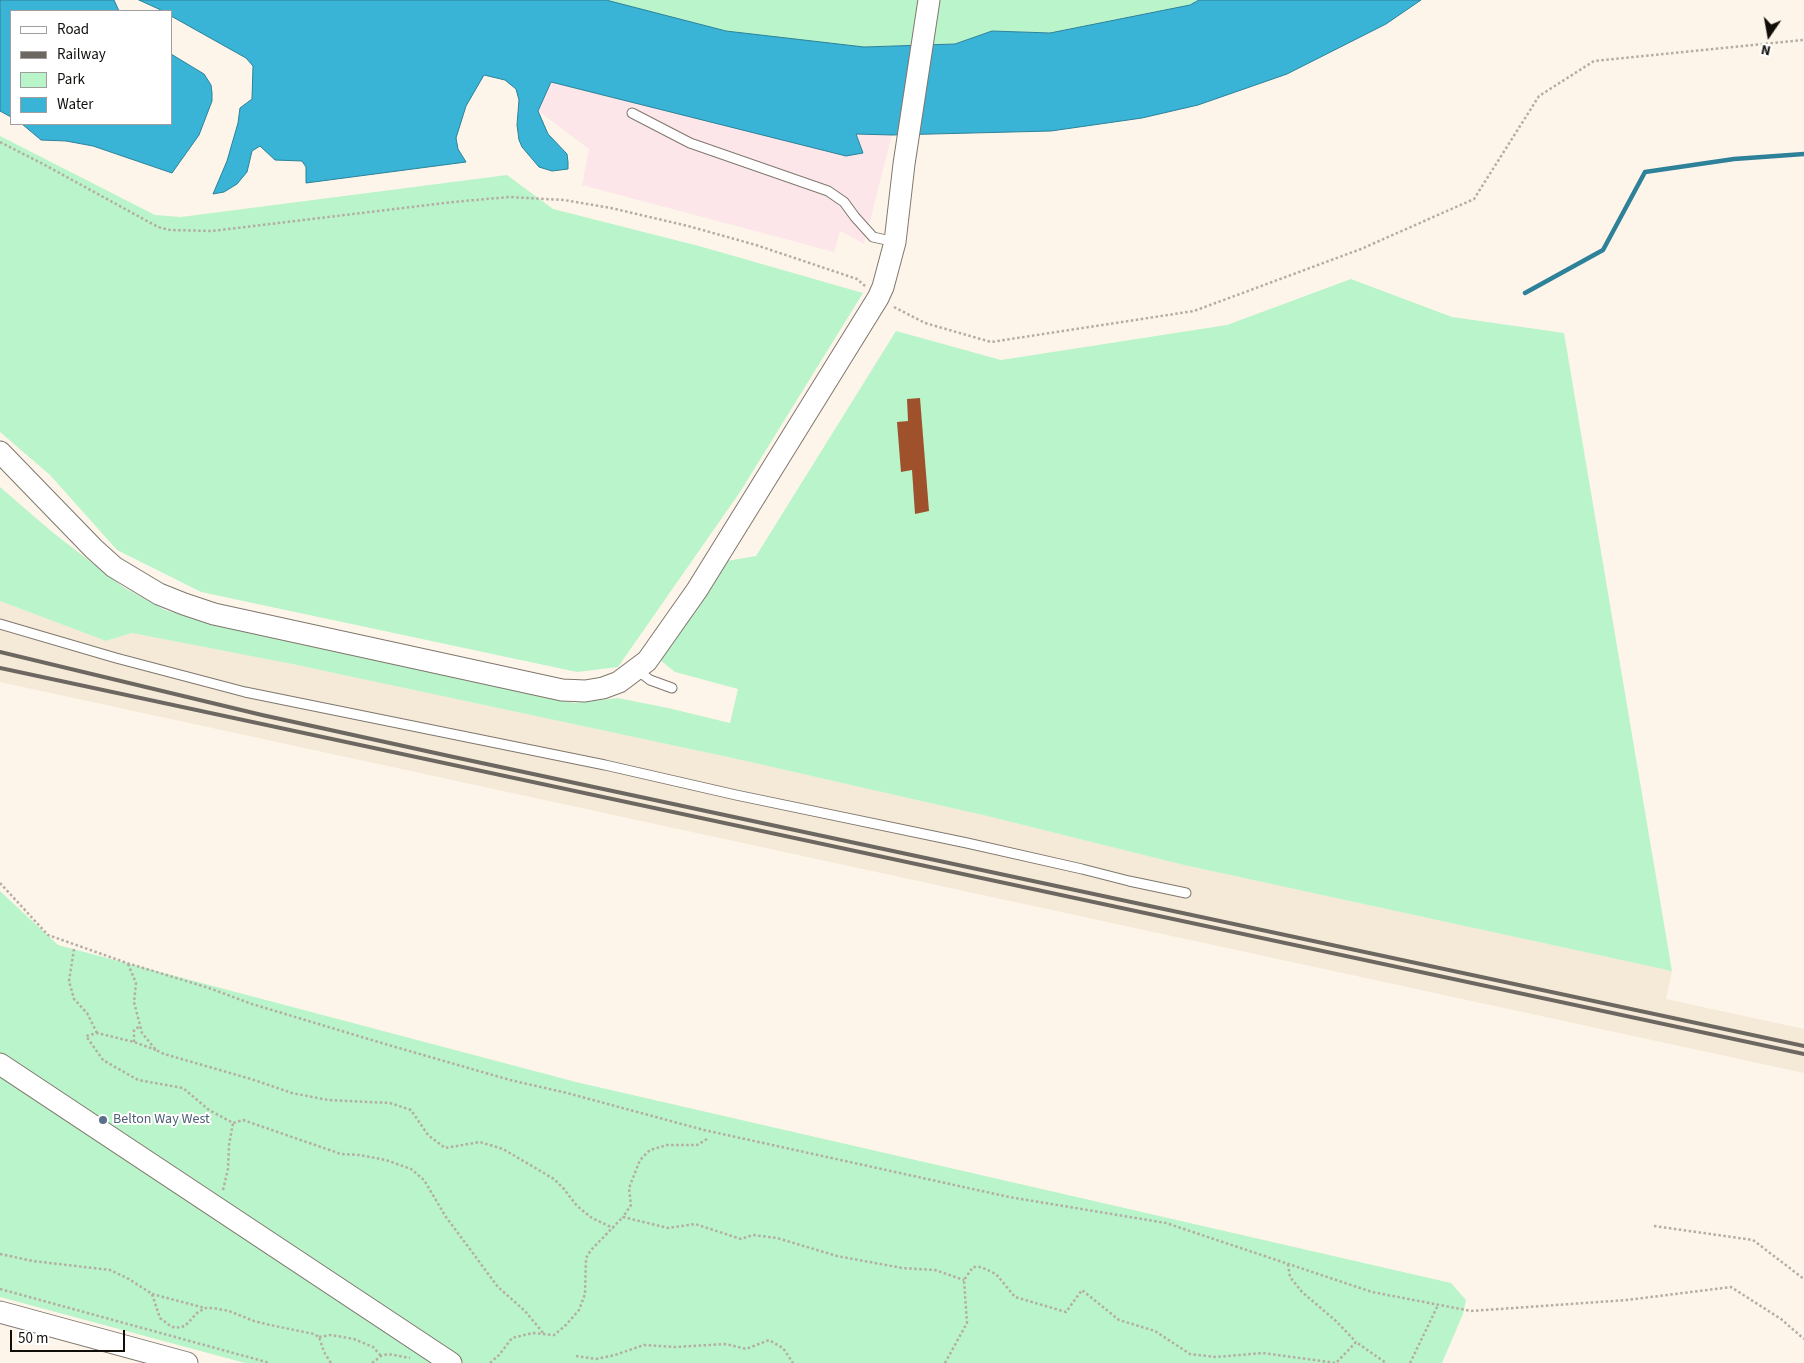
<!DOCTYPE html>
<html>
<head>
<meta charset="utf-8">
<style>
  body { margin:0 }
  #map { position:relative; width:1804px; height:1363px; overflow:hidden; background:#fef5ea; font-family:"Source Sans 3",sans-serif }
  canvas { display:block }
  .legend { position:absolute; left:10px; top:10px; width:162px; height:115px; box-sizing:border-box; background:#fff; border:1px solid #a09f9d; margin:0; padding:6px 9px; list-style:none; font-size:15px; color:#110e0a }
  .legend li { display:flex; align-items:center; gap:10px; height:25px }
  .legend b { width:25px; border:1px solid #a09f9d }
  .north { position:absolute; left:1744px; top:10px; width:50px; height:50px; -webkit-text-stroke:4px #fff; paint-order:stroke; rotate:192deg; font-size:14px; font-weight:700; line-height:20px; text-align:center; color:#110e0a }
  .north::after { content:''; display:block; margin:auto; width:18px; height:22px; background:#110e0a; clip-path:polygon(50% 0,100% 100%,50% 72%,0 100%) }
  .scale { position:absolute; left:10px; top:1330px; width:115px; height:22px; box-sizing:border-box; border:2px solid #110e0a; border-top:0; padding-left:6px; font-size:15px; line-height:18px; white-space:nowrap; color:#110e0a; -webkit-text-stroke:4px #fff; paint-order:stroke }
</style>
</head>
<body>
<div id="map">
<canvas width="1804" height="1363"></canvas>
<ul class="legend">
<li><b style="height:6px;background:#fff"></b>Road</li>
<li><b style="height:6px;background:#6c6760"></b>Railway</li>
<li><b style="height:14px;background:#baf4ca"></b>Park</li>
<li><b style="height:14px;background:#39b3d6"></b>Water</li>
</ul>
<div class="north">N</div>
<div class="scale">50 m</div>
</div>
<script>
const c = document.querySelector('canvas').getContext('2d');
c.lineJoin = 'round';
function fill(path, color) { c.fillStyle = color; c.fill(path, 'evenodd'); }
const toPath = rows => new Path2D(rows.map(r => 'M' + r).join(''));
function stroke(path, color, width, dash) { c.strokeStyle = color; c.lineWidth = width; c.lineCap = dash ? 'butt' : 'round'; c.setLineDash(dash || []); c.stroke(path); }
function drawText(font, color, halo, rows, align = 'center') {
  c.font = font + ' "Source Sans 3",sans-serif'; c.lineWidth = 4; c.setLineDash([]); c.textBaseline = 'middle'; c.strokeStyle = halo; c.fillStyle = color; for (const [text, x, y, turn = 0] of rows) {
    c.save(); c.translate(x, y); c.rotate((+turn || 0) * Math.PI / 180); c.textAlign = isNaN(turn) ? turn : align; if (halo) c.strokeText(text, 0, 0); c.fillText(text, 0, 0); c.restore();
  }
}
const commercial = toPath([
  [551,82,846,156,855,134,892,135,864,244,840,231,834,252,582,185,589,149,538,111]
]);
const built = toPath([
  [0,601,106,641,132,633,292,664,737,759,987,816,1184,865,1672,971,1666,999,1804,1029,1804,1073,0,682]
]);
const green = toPath([
  [139,0,1199,0,1190,5,1050,33,992,31,955,44,864,47,855,134,863,153,846,156,551,82,538,111,548,134,567,154,568,162,568,169,552,171,539,167,522,147,519,140,517,125,519,100,516,89,505,80,484,75,466,106,456,138,458,149,466,162,306,183,306,167,302,161,275,160,260,146,252,151,247,172,237,184,224,192,213,194,227,161,238,123,240,108,252,99,253,66,246,58,171,16,171,11,163,11],
  [0,136,155,215,181,217,507,175,553,209,699,246,863,293,740,492,618,667,577,672,201,592,117,550,50,475,0,432],
  [1351,279,1452,317,1564,333,1672,971,1184,865,987,816,737,759,292,664,132,633,106,641,0,601,0,487,51,531,123,587,165,610,212,624,281,640,574,703,618,698,668,708,730,723,738,689,675,672,660,660,727,561,756,556,896,331,1001,360,1227,325],
  [0,891,58,945,576,1082,1451,1283,1466,1300,1463,1314,1442,1363,245,1363,0,1297]
]);
const water = toPath([
  [0,0,114,0,119,11,11,11,11,117,0,111,0,0],
  [139,0,606,0,726,31,864,47,955,44,992,31,1050,33,1190,5,1199,0,1421,0,1386,24,1287,74,1198,105,1142,118,1051,131,892,135,856,134,863,153,846,156,551,82,538,111,548,134,567,154,568,162,568,169,552,171,539,167,522,147,519,140,517,125,519,100,516,89,505,80,484,75,466,106,456,138,458,149,466,162,306,183,306,167,302,161,275,160,260,146,252,151,247,172,237,184,224,192,213,194,227,161,238,123,240,108,252,99,253,66,246,58,171,16,171,11,163,11,139,0],
  [171,54,204,74,211,85,212,93,212,101,199,135,172,173,93,146,66,141,41,140,22,124,171,124,171,54]
]);
const stream = toPath([
  [1525,293,1603,250,1645,172,1734,159,1804,154]
]);
const building = toPath([
  [920,398,929,511,915,514,912,470,901,472,897,422,908,421,907,399]
]);
const path = toPath([
  [0,142,43,164,158,227,170,230,212,231,453,202,509,197,564,200,611,208,688,226,756,245,857,279,865,286],
  [894,307,925,323,991,342,1194,311,1361,249,1474,199,1539,96,1594,61,1804,40],
  [0,883,48,935,127,963,209,988,252,1004,385,1044,510,1080,567,1093,704,1130,1009,1197,1166,1223,1372,1292,1471,1311,1627,1300,1731,1287,1781,1319,1804,1339],
  [74,949,69,981,74,999,87,1013,97,1033],
  [128,964,136,983,134,1002,142,1033,156,1050,164,1054,251,1079,292,1093,328,1100,390,1103,411,1110,428,1135,445,1148,480,1142,503,1149,554,1179,564,1189,577,1206,592,1218,613,1228],
  [134,1042,134,1030,140,1026],
  [156,1050,134,1042,97,1033,86,1036,103,1060,138,1080,183,1088,209,1110,233,1123,243,1120,341,1154,359,1155,386,1160,411,1169,424,1180,446,1217,498,1287,525,1311,544,1334],
  [707,1139,697,1145,667,1145,650,1150,640,1160,629,1188,631,1205,623,1217,668,1228,695,1224,741,1239,753,1235,777,1238,837,1256,902,1268,935,1270,964,1280],
  [223,1190,228,1169,229,1145,233,1123],
  [1654,1226,1753,1240,1804,1279],
  [0,1254,33,1261,110,1270,129,1279,152,1294,160,1318,169,1325,175,1328,185,1326,198,1312,206,1308,213,1308,229,1311,254,1321,270,1325,314,1334,319,1337,324,1352,331,1363],
  [1288,1264,1290,1277,1302,1292,1336,1321,1356,1342],
  [0,1289,270,1363],
  [152,1294,205,1308],
  [319,1337,331,1335,354,1339,373,1347,381,1356],
  [576,1356,596,1359,615,1355,644,1345,675,1347,726,1344,746,1349,769,1340,783,1348,793,1363],
  [372,1363,381,1356,388,1354,410,1358],
  [490,1363,499,1355,512,1338,533,1333,554,1335,566,1325,579,1310,585,1294,586,1258,591,1250,623,1217],
  [945,1363,967,1323,964,1280,973,1267,981,1267,996,1274,1015,1297,1066,1312,1082,1290,1119,1320,1155,1331,1190,1354,1216,1357,1263,1353,1336,1363,1356,1342,1386,1363],
  [1410,1363,1438,1305]
]);
const service = toPath([
  [632,113,690,143,828,191,844,202,855,217,873,237,895,242],
  [0,624,116,658,245,692,605,765,736,795,967,843,1082,869,1129,881,1186,893],
  [637,670,650,680,672,688]
]);
const tertiary = toPath([
  [0,452,94,549,114,567,159,594,184,604,214,614,562,690,585,691,603,688,619,682,647,661,697,590,878,298,883,287,895,242,904,164,929,0],
  [0,1064,451,1363],
  [0,1312,187,1363]
]);
const rail = toPath([
  [0,652,262,715,449,756,1804,1046],
  [0,668,1804,1054]
]);
const markers = [
  [103,1120,5,"#5c6f8a"]
];
const serviceNames = [
  ["Belton Way West",113,1120]
];
fill(commercial, '#fce6ea');
fill(built, '#f5e9d7');
fill(green, '#baf4ca');
fill(water, '#39b3d6');
stroke(water, '#2d8299', 1);
stroke(stream, '#2d8299', 4.5);
fill(building, '#9f512c');
stroke(service, '#7f776d', 11);
stroke(tertiary, '#7f776d', 23);
stroke(path, '#b4ada4', 2.5, [2.5, 2.5]);
stroke(service, '#fff', 9);
stroke(tertiary, '#fff', 21);
stroke(rail, '#6c6760', 4);
for (const [x, y, r, color] of markers) { const dot = new Path2D(); dot.arc(x, y, r, 0, 2 * Math.PI); c.fillStyle = color; c.fill(dot); stroke(dot, '#fff', 2); }
drawText('14px', '#4e5e75', '#fff', serviceNames, 'left');
</script>
</body>
</html>
